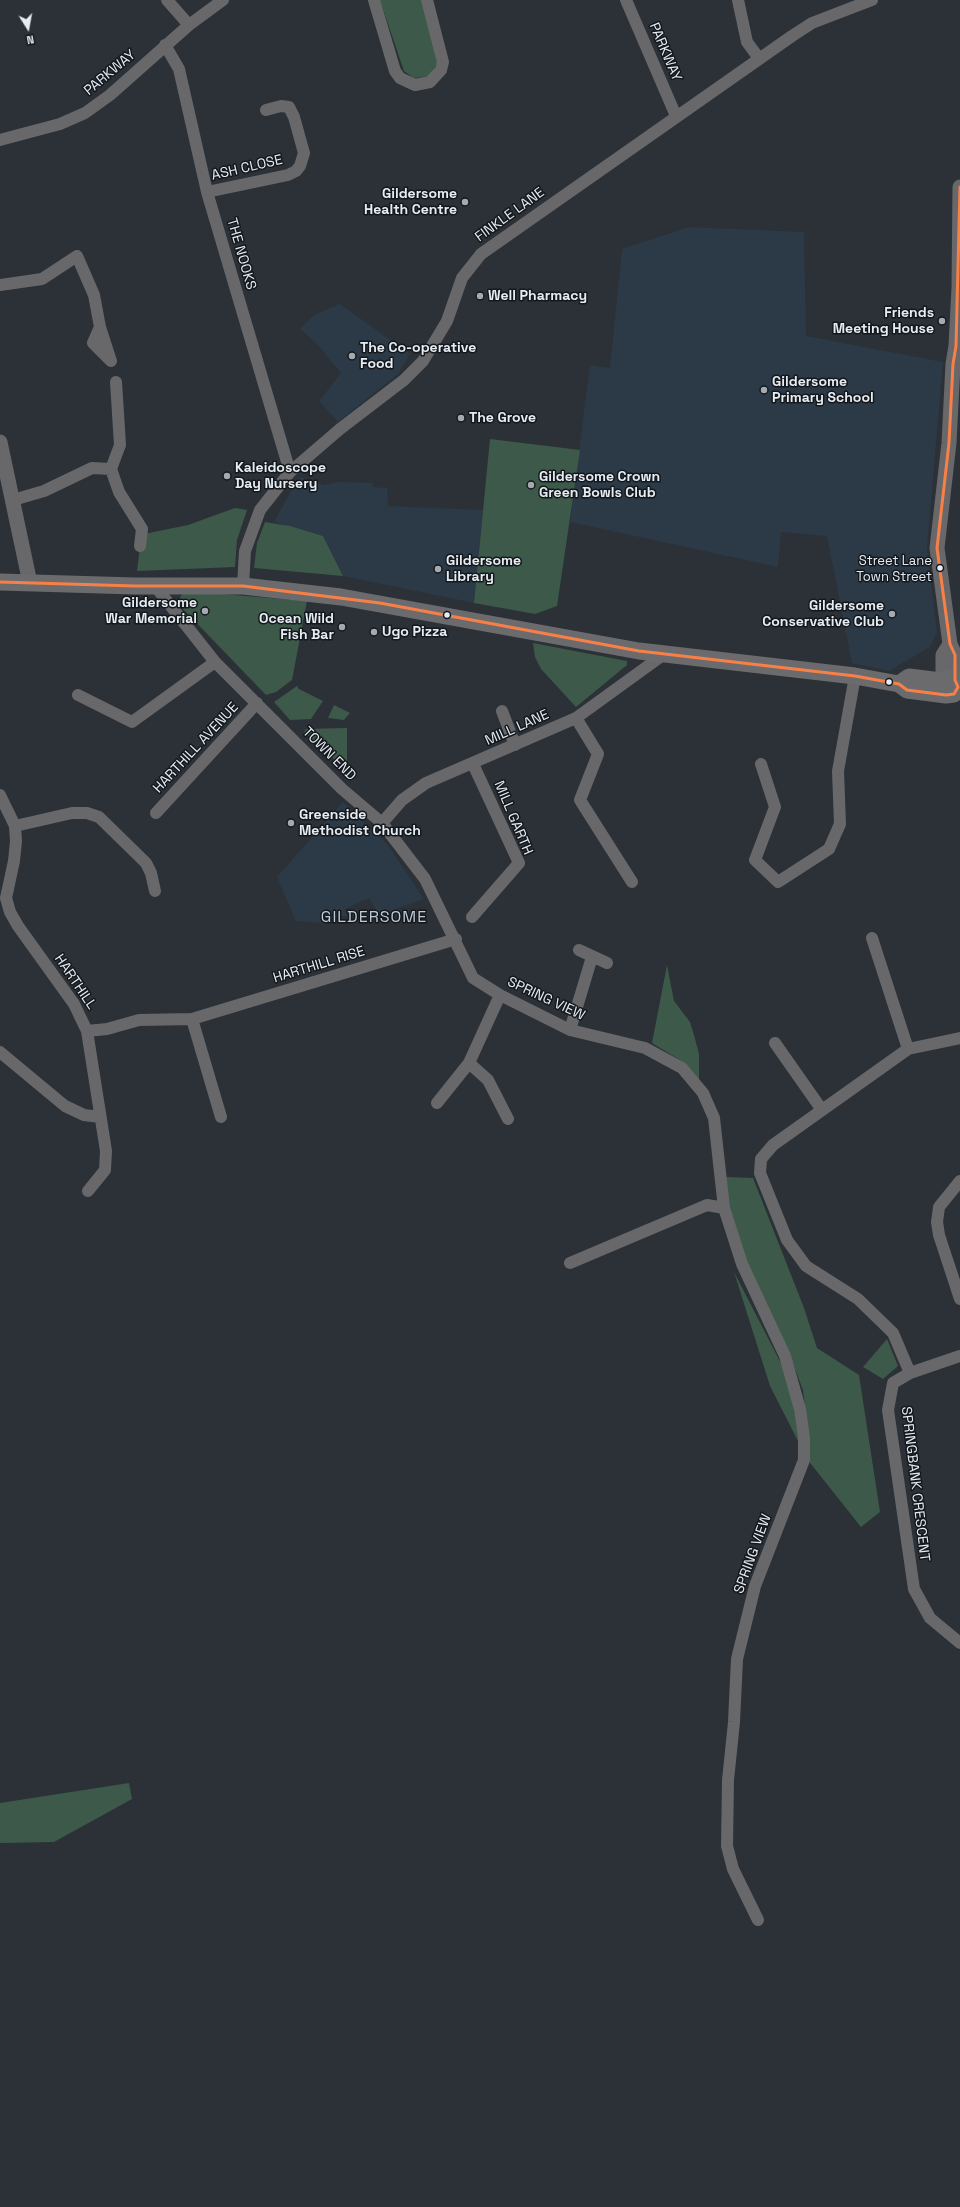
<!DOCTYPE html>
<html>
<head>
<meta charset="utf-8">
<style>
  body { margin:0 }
  #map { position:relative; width:960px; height:2207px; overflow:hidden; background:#2b3136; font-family:"Space Grotesk",sans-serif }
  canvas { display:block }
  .north { position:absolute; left:8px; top:8px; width:40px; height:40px; -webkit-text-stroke:3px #14181d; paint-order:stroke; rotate:169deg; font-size:11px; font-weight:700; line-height:16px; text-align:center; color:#e5ecf2 }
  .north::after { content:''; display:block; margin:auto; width:14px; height:18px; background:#e5ecf2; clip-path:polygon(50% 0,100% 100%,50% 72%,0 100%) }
</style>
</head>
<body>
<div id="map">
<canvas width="960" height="2207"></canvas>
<div class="north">N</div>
</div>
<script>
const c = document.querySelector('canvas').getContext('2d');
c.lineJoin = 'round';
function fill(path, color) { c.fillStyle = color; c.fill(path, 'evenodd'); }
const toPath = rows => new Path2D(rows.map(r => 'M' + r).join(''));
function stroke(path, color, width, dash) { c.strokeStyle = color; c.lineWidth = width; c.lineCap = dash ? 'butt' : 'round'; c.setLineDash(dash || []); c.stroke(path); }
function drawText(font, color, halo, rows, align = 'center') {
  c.font = font + ' "Space Grotesk",sans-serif'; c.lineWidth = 3; c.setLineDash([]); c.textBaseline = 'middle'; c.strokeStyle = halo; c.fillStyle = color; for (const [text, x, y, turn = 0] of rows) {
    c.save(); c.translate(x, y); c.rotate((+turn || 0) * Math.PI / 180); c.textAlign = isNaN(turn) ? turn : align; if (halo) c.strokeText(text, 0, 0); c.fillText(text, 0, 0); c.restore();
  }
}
const built = toPath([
  [689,227,804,232,806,336,943,362,927,547,937,632,930,647,889,671,852,663,827,536,781,532,778,567,570,522,590,365,610,368,622,249],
  [340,304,410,354,398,374,338,422,319,401,341,373,317,344,300,329,314,315],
  [299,477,324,485,337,482,372,483,373,487,387,488,388,506,483,510,474,603,343,576,323,536,274,522],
  [343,802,388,845,424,899,379,915,369,898,345,909,347,915,320,923,296,921,277,877]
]);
const green = toPath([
  [380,0,421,0,437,52,438,62,430,76,414,78,404,71],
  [490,439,580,450,557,606,535,614,474,603],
  [235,508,247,510,237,540,235,567,137,571,140,546,144,534,188,525],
  [265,522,290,526,323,536,343,576,254,568,257,543],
  [185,591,307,601,292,680,276,692,266,695,183,609,179,603,180,597],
  [533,643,627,661,627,665,576,707,541,669,535,657],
  [297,686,299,689,323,701,311,719,290,720,274,702],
  [334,705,350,713,344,720,328,718],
  [347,728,347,771,304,732,306,729],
  [667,965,674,1001,690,1022,694,1035,699,1054,699,1080,680,1060,652,1043],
  [726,1177,753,1178,804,1308,817,1348,859,1375,880,1512,861,1527,807,1459,809,1439,803,1390,787,1348,760,1301,726,1203],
  [734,1272,786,1373,792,1394,799,1443,770,1386],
  [887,1339,898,1366,883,1379,863,1367],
  [129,1783,132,1799,54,1842,0,1843,0,1803]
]);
const minor = toPath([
  [167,0,189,25],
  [374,0,395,71,400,78,415,85,430,82,441,70,443,62,427,0],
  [626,0,676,116],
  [738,0,747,42,758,57],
  [165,45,179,69,207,192,290,472],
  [0,140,60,124,85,113,110,95,189,25,223,0],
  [207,192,288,175,296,171,300,166,304,153,294,117,289,107,281,106,266,110],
  [0,285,42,279,77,256,94,295,100,327,111,361,93,343,100,327],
  [111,469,119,492,142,529,140,546],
  [13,500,44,491,92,468,111,469,120,445,116,382],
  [155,586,215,662,342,789,382,823,425,879,473,978,500,995,570,1030,645,1048,682,1068,703,1093,714,1118,724,1208,742,1264,785,1356,800,1409,804,1438,804,1460,755,1586,737,1659,734,1722,728,1780,727,1846,733,1869,758,1920],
  [243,586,245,551,260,510,290,472,340,429,404,380,423,361,447,321,462,278,481,254,792,36,812,23,872,0],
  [78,695,132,722,215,662],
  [502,711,515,745],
  [576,718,598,754,580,800,632,882],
  [761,764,775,807,755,860,778,882,829,849,840,824,838,771,855,676],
  [0,795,15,826,16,841,14,861,6,898,10,912,18,926,74,1004,87,1031,106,1151,105,1170,88,1191],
  [156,813,257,703],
  [382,823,402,800,426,783,576,718,663,655],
  [15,826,72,813,87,813,99,817,146,863,151,873,155,891],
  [472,917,519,863,473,764],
  [872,938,908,1049],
  [579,950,607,963],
  [192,1019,221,1117],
  [570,1030,592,957],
  [87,1031,107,1029,139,1020,192,1019,456,939],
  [775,1043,822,1110],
  [0,1052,65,1106,84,1115,100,1117],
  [469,1063,488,1080,508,1119],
  [437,1103,469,1063,500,995],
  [960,1181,939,1207,937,1222,939,1235,960,1299],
  [570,1263,707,1205,724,1208],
  [960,1356,910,1373,893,1383,888,1410,914,1589,930,1618,960,1643],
  [910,1373,893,1333,858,1299,806,1266,787,1240,760,1173,761,1159,773,1145,908,1049,960,1038]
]);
const tertiary = toPath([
  [0,442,30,583],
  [943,679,943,655,950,644],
  [955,680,955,655,950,644,937,548,949,443,953,364,956,346,959,288,960,187]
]);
const secondary = toPath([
  [0,582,135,586,243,586,341,597,639,651,855,676,899,684,907,690,946,695,954,694,956,691,958,687,955,680,947,678,941,681,939,688,943,694],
  [899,684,909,677,941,681]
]);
const bus1 = toPath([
  [0,582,135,586,243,586,380,603,639,651,855,676,899,684,907,690,946,695,954,694,958,687,955,680,955,655,950,644,937,548,949,443,953,364,956,346,960,187]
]);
const markers = [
  [465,202,4,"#a4abb0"],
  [480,296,4,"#a4abb0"],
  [942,321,4,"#a4abb0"],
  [352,356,4,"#a4abb0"],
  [764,390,4,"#a4abb0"],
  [461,418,4,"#a4abb0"],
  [227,476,4,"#a4abb0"],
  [531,485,4,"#a4abb0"],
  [940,568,3.5,"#e5ecf2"],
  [438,569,4,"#a4abb0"],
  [205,611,4,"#a4abb0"],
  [892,614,4,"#a4abb0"],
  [447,615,3.5,"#e5ecf2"],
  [342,627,4,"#a4abb0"],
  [374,632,4,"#a4abb0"],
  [889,682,3.5,"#e5ecf2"],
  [291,823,4,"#a4abb0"]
];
const busNames = [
  ["Street Lane",932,561],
  ["Town Street",932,577]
];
const streetNames = [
  ["PARKWAY",665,52,67],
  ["PARKWAY",110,73,-40],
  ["ASH CLOSE",247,168,-13],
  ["FINKLE LANE",510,215,-36],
  ["THE NOOKS",241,254,74],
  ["MILL LANE",517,728,-24],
  ["HARTHILL AVENUE",196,748,-47],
  ["TOWN END",329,754,45],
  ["MILL GARTH",513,818,67],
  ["HARTHILL RISE",319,965,-17],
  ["HARTHILL",75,982,56],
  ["SPRING VIEW",546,999,25],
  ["SPRINGBANK CRESCENT",915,1484,83],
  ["SPRING VIEW",753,1554,-70]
];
const poiNames = [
  ["Gildersome",457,194,"right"],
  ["Health Centre",457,210,"right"],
  ["Well Pharmacy",488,296],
  ["Friends",934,313,"right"],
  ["Meeting House",934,329,"right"],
  ["The Co-operative",360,348],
  ["Food",360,364],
  ["Gildersome",772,382],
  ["Primary School",772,398],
  ["The Grove",469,418],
  ["Kaleidoscope",235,468],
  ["Day Nursery",235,484],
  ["Gildersome Crown",539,477],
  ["Green Bowls Club",539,493],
  ["Gildersome",446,561],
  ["Library",446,577],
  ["Gildersome",197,603,"right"],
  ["War Memorial",197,619,"right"],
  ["Gildersome",884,606,"right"],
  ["Conservative Club",884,622,"right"],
  ["Ocean Wild",334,619,"right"],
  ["Fish Bar",334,635,"right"],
  ["Ugo Pizza",382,632],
  ["Greenside",299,815],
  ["Methodist Church",299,831]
];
const quarterNames = [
  ["GILDERSOME",374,918]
];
fill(built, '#2b3a46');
fill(green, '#3d594a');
stroke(minor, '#68686a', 12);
stroke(tertiary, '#68686a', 15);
stroke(secondary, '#6b6b6d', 17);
stroke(bus1, '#f78048', 3);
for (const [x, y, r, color] of markers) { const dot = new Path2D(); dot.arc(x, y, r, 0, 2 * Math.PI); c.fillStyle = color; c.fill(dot); stroke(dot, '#14181d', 1.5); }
drawText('13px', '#e5ecf2', '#14181d', busNames, 'right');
drawText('14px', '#e5ecf2', '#14181d', streetNames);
drawText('bold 14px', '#e5ecf2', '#14181d', poiNames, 'left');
c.letterSpacing = '1px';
drawText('16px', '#becbd7', '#14181d', quarterNames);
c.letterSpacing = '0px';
</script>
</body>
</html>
